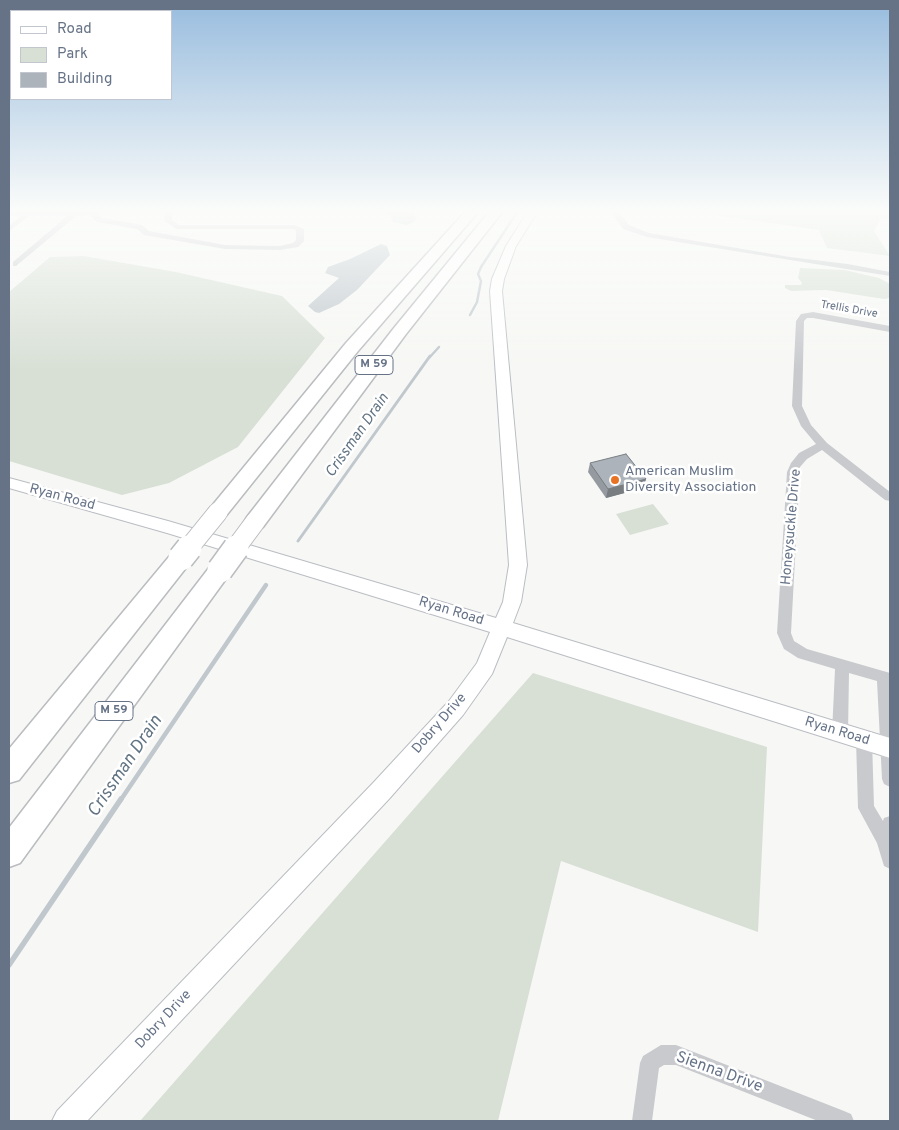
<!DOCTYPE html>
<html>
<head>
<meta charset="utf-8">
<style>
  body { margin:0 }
  #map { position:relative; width:899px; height:1130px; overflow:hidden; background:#f7f8f5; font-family:Overpass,sans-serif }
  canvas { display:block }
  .frame { position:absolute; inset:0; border:10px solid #667387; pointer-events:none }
  .legend { position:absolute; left:10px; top:10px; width:162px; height:90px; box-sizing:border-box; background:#fff; border:1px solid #c2c7cf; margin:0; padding:6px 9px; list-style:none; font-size:15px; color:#667387 }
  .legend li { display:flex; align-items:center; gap:10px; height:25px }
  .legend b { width:25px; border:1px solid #c2c7cf }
</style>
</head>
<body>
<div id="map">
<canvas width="899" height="1130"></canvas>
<div class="frame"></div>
<ul class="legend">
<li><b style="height:6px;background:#fff"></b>Road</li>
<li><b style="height:14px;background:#d8e0d6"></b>Park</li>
<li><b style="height:14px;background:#acb3ba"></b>Building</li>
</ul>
</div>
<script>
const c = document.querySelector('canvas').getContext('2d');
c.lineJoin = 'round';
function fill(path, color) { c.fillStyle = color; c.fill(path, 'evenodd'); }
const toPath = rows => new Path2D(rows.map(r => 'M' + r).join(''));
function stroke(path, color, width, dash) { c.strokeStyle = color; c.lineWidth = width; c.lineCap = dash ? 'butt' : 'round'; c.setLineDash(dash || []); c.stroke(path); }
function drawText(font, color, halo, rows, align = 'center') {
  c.font = font + ' Overpass,sans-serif'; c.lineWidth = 5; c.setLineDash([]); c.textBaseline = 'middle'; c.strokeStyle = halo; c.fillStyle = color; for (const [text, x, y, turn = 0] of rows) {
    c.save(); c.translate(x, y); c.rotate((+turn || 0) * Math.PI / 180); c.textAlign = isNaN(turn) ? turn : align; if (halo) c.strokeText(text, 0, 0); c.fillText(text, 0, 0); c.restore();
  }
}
const green = toPath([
  [688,211,890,211,890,220,881,218,874,231,890,256,827,248,819,230],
  [84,256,176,272,282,296,325,338,238,447,169,483,122,495,9,461,9,292,50,257],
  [800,268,845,270,879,278,890,284,890,298,884,299,826,290,791,291,785,288,785,285,801,285,802,283,798,278],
  [653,504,669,524,630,535,616,514],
  [533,673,767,747,758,932,561,861,498,1121,140,1121]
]);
const water = toPath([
  [372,211,414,211,416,221,407,225,402,224,393,222,390,215],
  [381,244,387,246,390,255,357,290,339,304,319,313,315,312,308,306,339,278,325,273,328,267,350,259]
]);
const streamFar3 = toPath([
  [470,315,477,302,481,281,478,274,481,267,518,211],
  [429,358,439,347]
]);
const streamFar2 = toPath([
  [298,541,430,356]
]);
const streamFar1 = toPath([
  [120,801,266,585]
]);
const stream = toPath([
  [9,965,121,799]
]);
const street = toPath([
  [26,211,102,211,98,214,102,218,142,225,149,231,225,245,280,246,293,243,296,240,296,230,293,229,177,229,164,221,166,211,173,211,172,220,179,225,294,225,304,229,304,241,298,247,280,250,225,249,144,235,137,229,97,222,90,215,76,216,16,266,13,266,13,262,67,216,29,216,9,231,9,226,21,216,9,216,9,212,26,211],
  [611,211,618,211,629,225,649,233,790,257,848,264,890,272,890,276,647,237,623,229,611,211],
  [813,312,890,326,890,332,813,318,807,318,804,321,802,406,811,425,827,443,890,492,890,501,885,500,822,450,807,459,800,467,791,633,794,641,807,649,890,673,890,787,884,784,882,779,877,681,849,673,848,733,845,738,840,740,835,738,832,733,835,669,798,658,784,649,777,633,787,472,791,463,799,453,816,444,801,426,792,406,796,321,801,314,813,312],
  [864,733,869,735,872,740,874,806,883,821,884,818,890,816,890,869,884,866,877,843,858,808,856,740,859,735,864,733],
  [661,1045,676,1045,844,1111,851,1114,854,1121,818,1121,676,1065,664,1065,659,1068,652,1121,632,1121,640,1063,643,1056,661,1045]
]);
const secondary = toPath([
  [528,211,538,211,516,246,504,279,502,291,527,565,521,602,513,623,890,738,890,758,507,637,492,674,463,715,389,799,87,1121,52,1121,57,1111,373,783,449,701,477,663,490,632,167,533,9,488,9,478,168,521,496,618,503,602,509,565,490,291,492,279,506,246,528,211]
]);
const highway = toPath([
  [466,211,479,211,358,351,225,517,218,520,211,517,207,512,211,507,346,343,466,211],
  [490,211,503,211,406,334,263,527,255,530,247,527,244,522,247,517,394,328,490,211],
  [181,550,189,552,192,558,189,564,19,780,9,783,9,749,173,552,181,550],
  [220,561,228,564,231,570,228,576,20,863,9,867,9,828,212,564,220,561]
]);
const highwayBridgeFar1 = toPath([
  [188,549,218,512],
  [235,549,255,522]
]);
const highwayBridge = toPath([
  [181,558,189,548],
  [220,570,236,548]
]);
const wall = toPath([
  [590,463,646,479,643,488,606,498,588,472]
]);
const shadedWall = toPath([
  [646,479,643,488,606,498,608,489]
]);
const building = toPath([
  [626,454,646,479,608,489,590,463,626,454]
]);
const markers = [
  [615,480,5,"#e97324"]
];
const farStreetnames = [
  ["Trellis Drive",849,310,10]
];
const shields = [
  [374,365,38],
  [114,711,38]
];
const shieldNames = [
  ["M 59",374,365],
  ["M 59",114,711]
];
const poiNames = [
  ["American Muslim",625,472],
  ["Diversity Association",625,488]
];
const streetNames = [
  ["Ryan Road",62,498,15],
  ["Honeysuckle Drive",792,527,-85],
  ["Ryan Road",451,612,17],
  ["Dobry Drive",440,724,-49],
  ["Ryan Road",837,732,17],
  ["Dobry Drive",164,1020,-47]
];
const waterNames = [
  ["Crissman Drain",358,436,-55]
];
const nearStreetnames = [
  ["Sienna Drive",719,1073,20]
];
const nearWaternames = [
  ["Crissman Drain",126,767,-56]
];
fill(green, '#d8e0d6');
fill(water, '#c0c8ce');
stroke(streamFar3, '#c0c8ce', 2.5);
stroke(streamFar2, '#c0c8ce', 3);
stroke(streamFar1, '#c0c8ce', 4.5);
stroke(stream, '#c0c8ce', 5.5);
stroke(secondary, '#babdc3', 2);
stroke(highway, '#babcc0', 3);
fill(street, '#c8cace');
fill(secondary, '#fff');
fill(highway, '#fff');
stroke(highwayBridgeFar1, '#babcc0', 21, []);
stroke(highwayBridge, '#babcc0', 28, []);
stroke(highwayBridgeFar1, '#fff', 19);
stroke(highwayBridge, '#fff', 25);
fill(wall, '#949aa0');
fill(shadedWall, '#787d82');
fill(building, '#acb3ba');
stroke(building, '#787d82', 1);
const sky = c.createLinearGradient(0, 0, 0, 370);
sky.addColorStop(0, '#98bcde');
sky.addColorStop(0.57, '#fbfcfa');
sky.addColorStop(1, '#fbfcfa00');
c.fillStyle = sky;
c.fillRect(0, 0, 899, 370);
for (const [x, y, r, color] of markers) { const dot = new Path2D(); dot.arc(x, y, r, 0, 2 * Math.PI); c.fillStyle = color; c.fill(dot); stroke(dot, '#fff', 2); }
drawText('11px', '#667387', '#fff', farStreetnames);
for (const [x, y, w] of shields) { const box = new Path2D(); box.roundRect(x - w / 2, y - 9.5, w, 19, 4); c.fillStyle = '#fff'; c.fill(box); stroke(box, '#667387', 1); }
drawText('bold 12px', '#667387', null, shieldNames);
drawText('14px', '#667387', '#fff', poiNames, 'left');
drawText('14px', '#667387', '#fff', streetNames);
drawText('italic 15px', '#627483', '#fff', waterNames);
drawText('16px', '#667387', '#fff', nearStreetnames);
drawText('italic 18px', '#627483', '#fff', nearWaternames);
</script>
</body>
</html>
